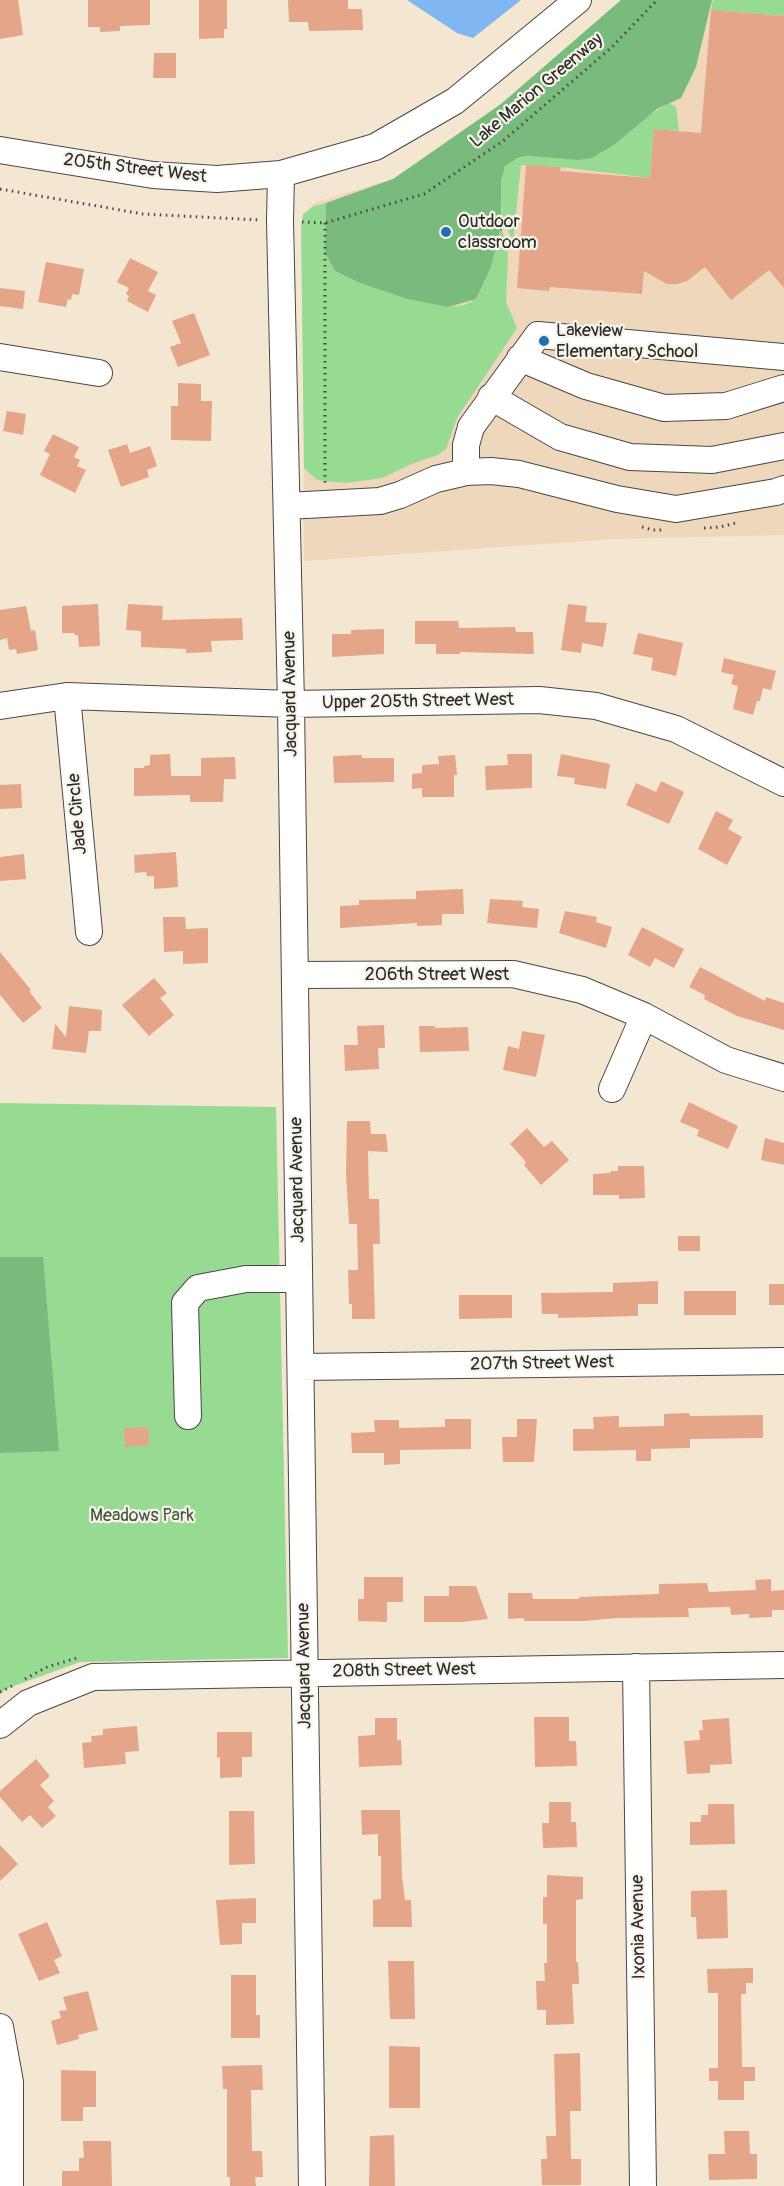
<!DOCTYPE html>
<html>
<head>
<meta charset="utf-8">
<style>
  body { margin:0 }
  canvas { display:block; background:#f4e7d1 }
</style>
</head>
<body>
<canvas width="784" height="2186"></canvas>
<script>
const c = document.querySelector('canvas').getContext('2d');
c.lineJoin = 'round';
function fill(path, color) { c.fillStyle = color; c.fill(path, 'evenodd'); }
const toPath = rows => new Path2D(rows.map(r => 'M' + r).join(''));
function stroke(path, color, width, dash) { c.strokeStyle = color; c.lineWidth = width; c.lineCap = dash ? 'butt' : 'round'; c.setLineDash(dash || []); c.stroke(path); }
function drawText(font, color, halo, rows, align = 'center') {
  c.font = font + ' Pangolin,sans-serif'; c.lineWidth = 4.5; c.setLineDash([]); c.textBaseline = 'middle'; c.strokeStyle = halo; c.fillStyle = color; for (const [text, x, y, turn = 0] of rows) {
    c.save(); c.translate(x, y); c.rotate((+turn || 0) * Math.PI / 180); c.textAlign = isNaN(turn) ? turn : align; if (halo) c.strokeText(text, 0, 0); c.fillText(text, 0, 0); c.restore();
  }
}
const built = toPath([
  [621,0,784,0,784,535,615,539,304,561,303,214,316,202,393,179,501,104]
]);
const green = toPath([
  [713,0,784,0,784,16,711,10],
  [669,103,676,107,679,131,654,129,650,178,561,167,521,165,513,242,502,217,501,199,501,181,505,166,511,161,527,156,578,160,597,154,620,139,645,118],
  [326,203,325,253,335,271,360,283,407,299,448,307,464,305,476,299,491,267,501,227,507,245,508,258,506,302,517,328,457,418,446,449,438,455,414,463,382,478,345,483,317,480,304,468,301,227,303,214,314,206],
  [0,1103,276,1107,288,1658,80,1662,6,1689,0,1694]
]);
const forest = toPath([
  [621,0,712,0,696,67,681,98,657,109,615,144,592,158,578,160,527,156,518,158,505,166,501,181,501,227,491,267,476,299,448,307,407,299,360,283,335,271,325,253,326,203,393,179,501,104],
  [0,1257,43,1257,59,1451,0,1453]
]);
const water = toPath([
  [407,0,521,0,473,38,457,33]
]);
const building = toPath([
  [0,0,18,0,23,35,0,39],
  [88,0,150,0,150,25,120,26,120,31,100,32,100,27,88,27],
  [199,0,227,0,227,29,224,29,224,38,199,39],
  [288,0,348,0,348,9,362,9,363,30,309,31,308,22,289,22],
  [711,10,784,16,784,288,769,270,731,300,705,267,687,281,677,284,667,284,644,271,642,294,550,287,549,291,517,288,526,165,561,167,560,171,650,178,654,129,701,133],
  [154,53,176,53,176,78,153,78],
  [130,258,158,272,148,291,156,295,148,312,127,301,129,296,126,294,129,288,117,282],
  [46,262,84,269,79,295,72,294,71,300,68,299,66,307,38,302],
  [0,288,25,291,23,309,0,306],
  [194,313,210,355,178,367,170,347,181,343,172,321],
  [178,383,201,384,201,401,212,401,211,441,171,440,171,406,178,406],
  [7,411,26,414,23,435,3,431],
  [53,434,79,447,74,457,80,460,77,466,86,470,75,493,40,475,50,454,44,451],
  [127,444,130,453,150,446,157,466,147,470,149,477,121,487,108,450],
  [98,604,100,646,79,647,78,635,75,635,74,633,62,633,62,606],
  [128,604,163,606,162,620,242,618,243,640,211,641,212,652,186,653,186,649,141,647,141,631,126,630],
  [568,604,587,606,585,622,607,623,603,647,582,643,581,653,561,650],
  [26,606,31,631,35,630,38,650,17,654,16,649,9,650,7,638,0,640,0,610],
  [415,621,458,621,459,628,515,627,516,632,533,632,534,654,460,652,460,654,436,654,436,644,415,644],
  [384,629,384,654,332,657,332,634,351,634,351,630],
  [638,633,683,643,676,676,651,670,653,658,633,654],
  [724,658,776,671,771,690,763,688,760,701,757,701,753,715,733,709,738,686,731,684,734,675,721,672],
  [170,754,171,776,201,776,201,758,235,757,236,779,224,779,223,802,190,802,190,795,134,796,134,768,144,768,144,766,150,765,150,755],
  [507,754,532,754,532,788,486,790,485,766,508,765],
  [561,754,610,764,606,789,574,784,575,778,557,776],
  [362,755,362,758,394,758,394,782,334,783,333,756],
  [455,755,457,775,454,775,454,797,422,797,422,788,412,789,412,774,422,773,422,765,439,764,438,756],
  [661,781,684,792,669,824,626,805,636,783,656,792],
  [21,784,22,808,0,809,0,785],
  [716,811,733,820,728,829,742,837,727,865,698,849],
  [176,852,178,887,154,889,154,876,147,876,146,872,135,873,134,855],
  [24,854,26,879,0,881,0,857],
  [463,889,464,914,442,914,442,925,417,926,417,923,340,928,340,906,359,905,359,900,416,899,416,891],
  [490,899,523,901,522,907,539,909,537,928,487,923],
  [565,911,597,917,596,922,612,927,606,948,559,933],
  [163,917,185,917,186,929,208,928,208,963,183,964,183,951,164,952],
  [642,927,684,949,674,968,655,958,650,967,628,955],
  [0,952,31,990,29,991,42,1008,23,1023,0,995],
  [700,967,765,1001,766,997,784,1003,784,1030,737,1016,704,999,705,995,689,987],
  [154,978,167,993,160,998,174,1015,149,1036,122,1005],
  [69,1006,102,1010,101,1031,89,1031,86,1053,52,1049,55,1024,66,1037],
  [384,1025,385,1048,378,1048,379,1069,345,1071,344,1045,358,1045,357,1026],
  [419,1026,435,1026,435,1028,468,1027,469,1051,420,1052],
  [522,1031,545,1035,536,1077,503,1070,508,1046,519,1049],
  [689,1102,738,1126,728,1149,697,1136,699,1130,680,1122],
  [347,1121,370,1121,371,1134,386,1134,388,1152,368,1151,369,1199,379,1199,380,1244,373,1244,375,1319,352,1319,352,1304,349,1304,348,1270,358,1270,357,1224,349,1224,346,1174],
  [527,1128,544,1147,552,1141,569,1160,541,1185,524,1165,526,1162,510,1144],
  [765,1138,784,1143,784,1165,761,1160],
  [618,1166,644,1166,645,1198,619,1199,619,1195,593,1195,593,1174,610,1173,611,1171,618,1171],
  [678,1236,700,1236,700,1251,678,1251],
  [658,1281,658,1304,638,1304,638,1316,558,1318,558,1314,542,1314,541,1293,613,1292,613,1283],
  [769,1284,784,1284,784,1305,769,1305],
  [684,1291,736,1291,736,1315,684,1315],
  [459,1295,512,1295,512,1318,459,1319],
  [689,1413,690,1416,763,1415,763,1438,690,1439,690,1448,651,1449,651,1461,636,1461,636,1450,573,1451,573,1429,594,1429,593,1417,619,1416,619,1427,664,1426,664,1414],
  [445,1419,471,1419,471,1449,400,1450,400,1464,384,1465,384,1453,352,1453,351,1433,375,1432,374,1420,399,1420,399,1428,445,1427],
  [517,1419,537,1419,534,1462,503,1462,502,1437,517,1437],
  [148,1427,149,1445,125,1447,124,1428],
  [364,1577,403,1577,403,1602,387,1602,387,1622,358,1621,358,1599,364,1599],
  [771,1579,771,1591,784,1590,784,1610,772,1610,772,1617,749,1618,749,1614,731,1615,730,1607,688,1608,689,1617,617,1618,584,1621,524,1621,524,1618,508,1619,508,1593,532,1593,533,1599,579,1599,579,1597,659,1594,659,1584,707,1583,709,1592,756,1590,755,1580],
  [449,1586,476,1586,488,1619,462,1622,424,1622,424,1596,449,1596],
  [534,1717,569,1717,569,1741,576,1741,577,1766,535,1767],
  [375,1718,397,1718,397,1740,401,1740,402,1765,359,1767,358,1736,375,1735],
  [729,1718,732,1764,710,1765,710,1773,687,1774,684,1741,700,1740,699,1730,703,1730,702,1720],
  [137,1726,139,1751,125,1752,126,1764,84,1768,82,1743,92,1742,91,1736,103,1735,103,1729],
  [217,1732,252,1732,252,1757,242,1757,242,1777,220,1778,220,1757,217,1758],
  [36,1759,50,1776,40,1785,54,1801,48,1807,56,1816,42,1828,30,1815,22,1822,0,1797,0,1791],
  [549,1802,571,1802,571,1822,576,1822,577,1847,543,1848,542,1823,549,1823],
  [708,1804,734,1804,735,1844,690,1845,690,1822,701,1822,701,1815,708,1815],
  [361,1810,400,1810,402,1876,405,1900,411,1900,412,1927,373,1927,373,1900,381,1899,381,1856,378,1856,378,1834,362,1835],
  [229,1811,254,1811,255,1864,229,1865],
  [0,1845,18,1864,0,1881],
  [547,1875,583,1877,583,1899,576,1900,576,1962,578,1962,579,1984,572,1984,574,2024,546,2025,546,2010,537,2010,536,1981,545,1981,544,1963,547,1963,547,1924,543,1924,543,1897,547,1897],
  [727,1890,728,1938,697,1939,696,1917,691,1917,691,1891],
  [256,1898,256,1923,242,1923,242,1944,220,1945,216,1900],
  [47,1922,62,1956,54,1960,60,1973,39,1981,18,1934],
  [388,1961,414,1961,415,2019,390,2019],
  [753,1968,753,1983,746,1983,746,1994,741,1994,742,2067,755,2067,755,2081,744,2081,744,2100,718,2100,718,2081,709,2081,709,2068,718,2068,718,1993,708,1993,707,1969],
  [231,1975,256,1975,256,2015,260,2015,260,2038,231,2038],
  [88,1991,98,2030,78,2035,79,2039,57,2045,51,2021,61,2018,59,2011,67,2010,63,1997],
  [389,2046,420,2047,420,2108,389,2108],
  [580,2053,581,2111,570,2111,571,2159,581,2159,581,2185,542,2185,541,2159,547,2159,546,2136,556,2136,554,2054],
  [262,2065,263,2090,251,2090,252,2151,262,2151,263,2177,255,2177,256,2186,230,2186,230,2177,227,2177,227,2089,223,2089,222,2066],
  [61,2070,96,2071,96,2107,83,2107,83,2121,61,2121],
  [724,2131,749,2131,750,2154,757,2154,757,2179,709,2180,708,2154,725,2154],
  [394,2135,395,2186,369,2186,370,2136],
  [83,2141,111,2141,112,2186,62,2186,62,2171,79,2171,79,2158,84,2158]
]);
const path = toPath([
  [0,189,143,214,260,220],
  [302,222,325,223,424,194,503,141,612,47,657,0],
  [325,223,325,484],
  [471,223,506,230],
  [642,527,653,530,662,530],
  [704,528,720,527,736,523],
  [25,1679,47,1667,77,1658],
  [0,1692,12,1686]
]);
const minor = toPath([
  [0,150,153,175,217,179,281,174,375,147,455,101,578,0],
  [281,174,280,221,291,704,312,2186],
  [0,357,99,373],
  [520,358,586,386,664,408,726,406,784,388],
  [491,397,560,437,630,457,712,460,784,446],
  [466,472,466,445,471,427,538,335,784,357],
  [287,506,380,501,400,495,436,479,466,472,491,471,519,474,617,499,676,509,776,492,784,489],
  [67,696,89,932],
  [0,706,67,696,291,704,539,700,596,706,676,729,784,783],
  [295,975,513,974,582,990,644,1016,726,1060,784,1078],
  [612,1089,644,1016],
  [301,1367,784,1361],
  [188,1416,185,1303,198,1288,246,1279,299,1279],
  [636,1667,643,2186],
  [0,1725,28,1703,93,1677,784,1665],
  [0,2027,10,2082,10,2186]
]);
const markers = [
  [446,232,6,"#1f6fb2"],
  [544,341,6,"#1f6fb2"]
];
const streetNames = [
  ["Lake Marion Greenway",537,91,-40],
  ["205th Street West",135,169,7],
  ["Jacquard Avenue",291,694,-91],
  ["Upper 205th Street West",418,702,-1],
  ["Jade Circle",78,814,-95],
  ["206th Street West",437,975],
  ["Jacquard Avenue",298,1180,-91],
  ["207th Street West",542,1364,-1],
  ["Jacquard Avenue",305,1666,-91],
  ["208th Street West",404,1671,-1],
  ["Ixonia Avenue",639,1927,-91]
];
const poiNames = [
  ["Outdoor",458,222],
  ["classroom",458,243],
  ["Lakeview",556,331],
  ["Elementary School",556,352]
];
const parkNames = [
  ["Meadows Park",142,1516]
];
fill(built, '#eed7bb');
fill(green, '#97db93');
fill(forest, '#79bb7d');
fill(water, '#81b7f0');
fill(building, '#e4a588');
stroke(minor, '#494744', 28);
stroke(path, '#494744', 3, [1.5, 4.5]);
stroke(minor, '#fff', 26);
for (const [x, y, r, color] of markers) { const dot = new Path2D(); dot.arc(x, y, r, 0, 2 * Math.PI); c.fillStyle = color; c.fill(dot); stroke(dot, '#f7f3e8', 2); }
drawText('18px', '#2b2b2b', '#f7f3e8', streetNames);
drawText('18px', '#2b2b2b', '#f7f3e8', poiNames, 'left');
drawText('18px', '#465745', '#f7f3e8', parkNames);
</script>
</body>
</html>
